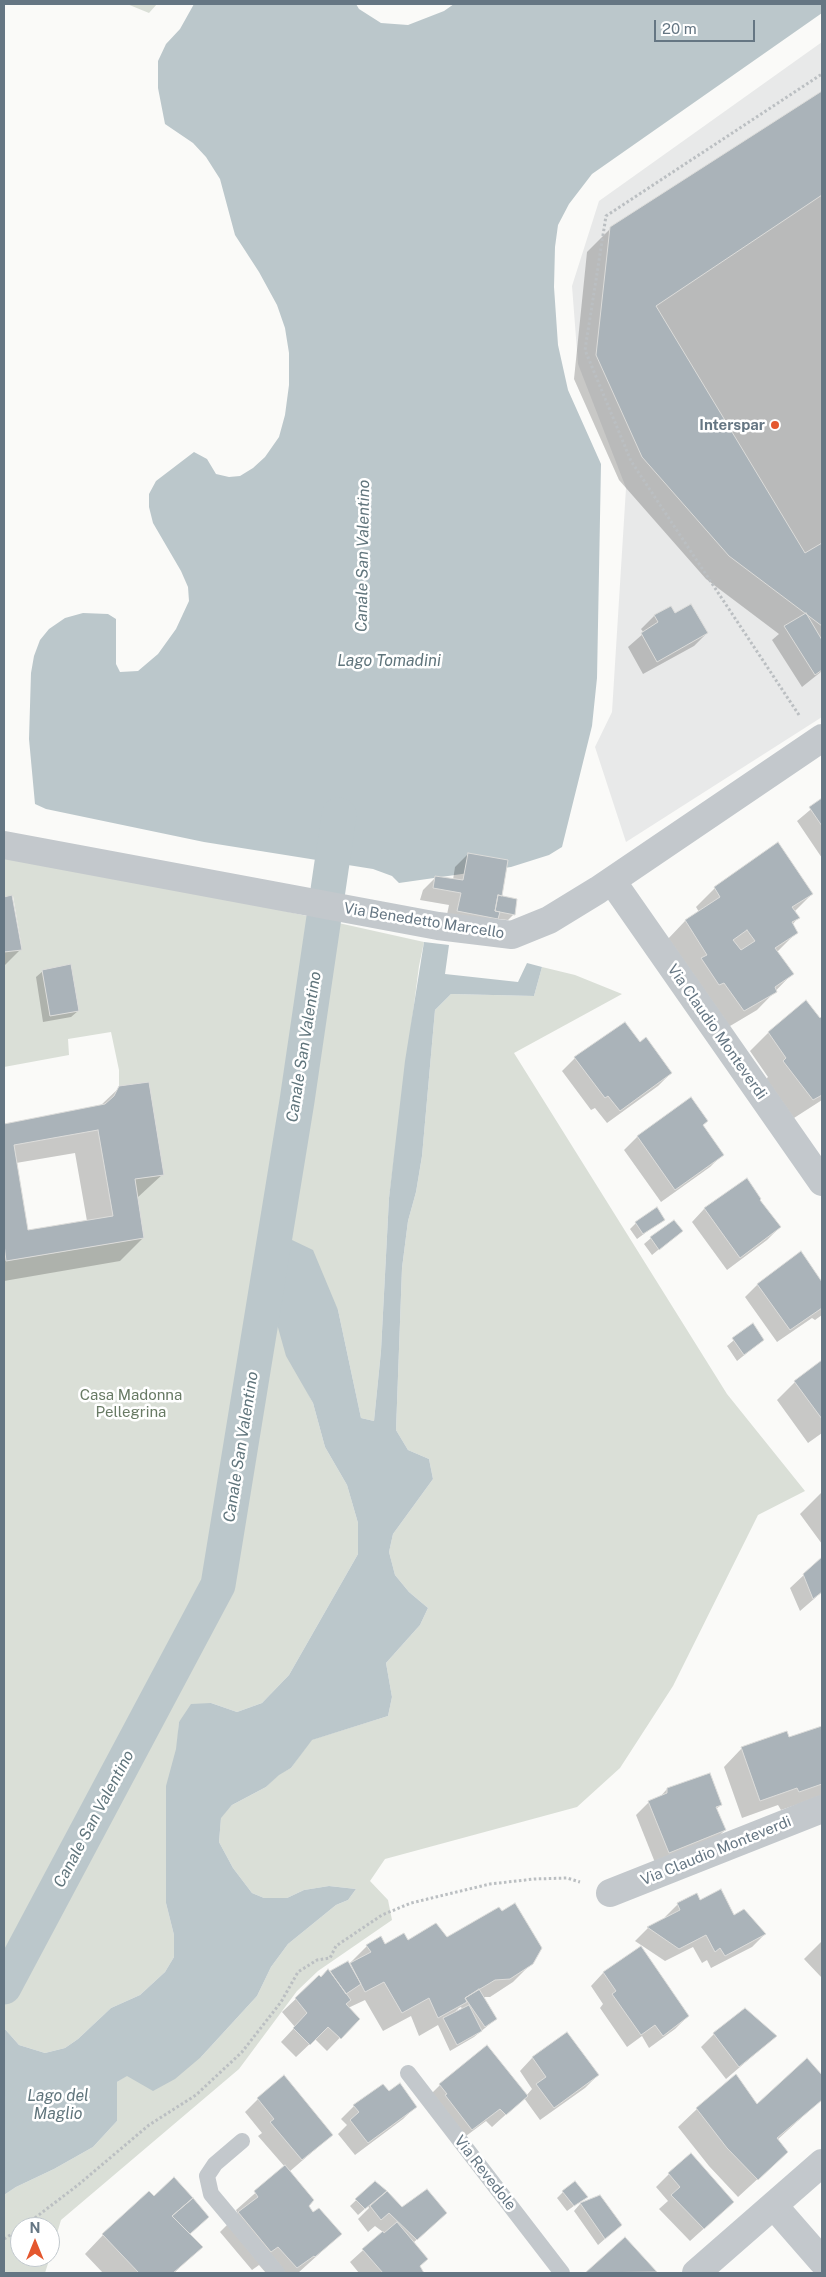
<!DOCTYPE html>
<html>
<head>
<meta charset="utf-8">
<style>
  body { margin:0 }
  #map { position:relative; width:826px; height:2277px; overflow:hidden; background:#fafaf8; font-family:"Public Sans",sans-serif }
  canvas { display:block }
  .frame { position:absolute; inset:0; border:5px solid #657683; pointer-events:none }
  .north { position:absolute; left:10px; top:2217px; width:50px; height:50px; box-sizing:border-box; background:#fff; border:1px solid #c1c8cd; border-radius:50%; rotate:0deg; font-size:14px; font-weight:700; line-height:20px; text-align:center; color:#657683 }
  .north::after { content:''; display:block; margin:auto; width:18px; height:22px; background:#e4572e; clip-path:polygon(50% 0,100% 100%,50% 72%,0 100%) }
  .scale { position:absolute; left:654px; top:20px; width:101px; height:22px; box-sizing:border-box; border:2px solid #657683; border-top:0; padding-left:6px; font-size:15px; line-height:18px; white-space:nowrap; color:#657683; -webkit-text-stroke:4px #fff; paint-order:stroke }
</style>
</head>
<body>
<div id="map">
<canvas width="826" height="2277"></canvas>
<div class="frame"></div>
<div class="north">N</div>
<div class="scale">20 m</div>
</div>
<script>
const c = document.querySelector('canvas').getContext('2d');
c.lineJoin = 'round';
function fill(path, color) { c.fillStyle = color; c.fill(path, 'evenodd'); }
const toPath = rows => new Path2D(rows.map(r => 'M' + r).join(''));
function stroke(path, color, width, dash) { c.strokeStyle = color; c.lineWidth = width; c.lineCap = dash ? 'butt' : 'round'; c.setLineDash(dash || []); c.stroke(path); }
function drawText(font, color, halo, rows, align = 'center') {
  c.font = font + ' "Public Sans",sans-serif'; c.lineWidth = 5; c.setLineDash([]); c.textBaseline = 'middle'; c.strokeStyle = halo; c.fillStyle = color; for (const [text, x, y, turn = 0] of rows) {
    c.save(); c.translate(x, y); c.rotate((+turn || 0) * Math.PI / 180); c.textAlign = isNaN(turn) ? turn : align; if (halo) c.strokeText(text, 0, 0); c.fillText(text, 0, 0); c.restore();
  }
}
const built = toPath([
  [822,42,822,717,626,842,595,747,612,712,626,488,578,364,572,286,599,201]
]);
const green = toPath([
  [127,4,157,4,149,13],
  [4,858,226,898,424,942,419,966,389,1198,381,1351,374,1421,361,1418,338,1310,290,1239,273,1264,270,1299,301,1380,313,1403,325,1447,347,1485,358,1523,358,1554,289,1675,262,1703,237,1712,211,1703,179,1722,166,1903,174,1935,174,1957,165,1972,140,1995,111,2008,78,2039,65,2048,45,2053,19,2045,4,2028,4,1244,7,1261,144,1238,135,1179,164,1175,149,1082,119,1086,119,1070,111,1032,68,1039,69,1055,4,1067,4,952,22,949,13,896,4,897],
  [71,965,79,1011,50,1016,42,970],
  [542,967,575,975,622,994,514,1053,727,1394,805,1491,758,1515,673,1686,620,1768,577,1807,385,1859,370,1881,388,1900,392,1920,318,1971,297,1991,239,2069,61,2220,50,2257,50,2227,20,2227,20,2257,50,2257,45,2273,4,2273,4,2195,16,2187,54,2169,93,2147,117,2121,117,2082,126,2076,201,2057,257,1996,271,1967,288,1944,336,1905,348,1900,356,1889,329,1886,304,1890,287,1898,264,1898,252,1893,233,1868,219,1842,221,1817,232,1805,266,1787,279,1774,291,1768,311,1740,388,1716,392,1697,386,1663,420,1625,428,1608,409,1592,395,1575,389,1552,393,1534,433,1479,429,1459,408,1450,396,1430,402,1268,408,1221,416,1192,422,1156,435,1010,451,994,534,996]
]);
const water = toPath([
  [194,4,356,4,359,9,381,23,408,25,444,11,454,4,822,4,822,13,592,174,569,204,558,225,555,247,554,287,558,345,568,390,601,464,597,678,592,726,562,847,549,855,511,867,399,883,392,876,373,869,204,842,46,809,35,804,29,739,31,673,34,656,40,640,49,629,65,618,83,613,108,614,116,619,116,664,120,672,138,671,158,654,176,629,189,601,188,587,181,571,153,523,149,507,149,494,156,481,194,452,207,459,216,474,229,477,240,476,253,468,265,457,279,437,285,415,289,385,289,353,285,328,277,305,259,272,235,235,220,179,206,157,193,143,165,124,158,88,158,61,166,44,180,29],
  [424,942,449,945,445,974,518,982,527,963,542,967,534,996,451,994,435,1010,422,1156,416,1192,408,1221,402,1268,396,1430,408,1450,429,1459,433,1479,393,1534,389,1552,395,1575,409,1592,428,1608,420,1625,386,1663,392,1697,388,1716,312,1740,291,1768,279,1775,266,1787,232,1805,221,1818,219,1842,233,1868,252,1893,264,1898,287,1898,304,1890,329,1886,356,1889,348,1900,336,1905,288,1944,271,1967,257,1996,201,2057,175,2079,153,2091,127,2076,117,2082,117,2121,93,2147,54,2169,16,2187,4,2195,4,2028,19,2045,45,2053,65,2048,78,2039,111,2008,140,1995,165,1972,174,1957,174,1935,166,1903,166,1786,176,1749,179,1722,191,1704,211,1703,237,1712,262,1703,289,1675,358,1554,358,1523,347,1485,325,1447,313,1403,286,1356,270,1299,273,1264,290,1239,313,1250,338,1310,361,1418,374,1421,381,1351,389,1198,405,1061]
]);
const shadow = toPath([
  [822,92,822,671,802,687,772,640,779,634,706,579,619,480,574,379,587,252,611,228],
  [671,608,674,615,707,633,694,646,643,674,628,647,644,633,641,629,654,616],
  [822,800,822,858,797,821],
  [468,854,514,914,508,920,497,919,484,932,445,924,449,905,420,900,423,890,436,877,453,880,455,867],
  [715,888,812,894,794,912,798,918,792,925,796,933,777,952,793,973,757,1010,725,1029,667,940,685,921,699,912,696,907],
  [11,897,21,949,4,966,4,899],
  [43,971,78,1011,71,1017,43,1022,36,977],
  [806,1002,819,1019,822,1017,822,1100,794,1118,765,1080,768,1077,750,1051,768,1033],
  [575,1058,671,1073,658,1086,607,1123,595,1108,591,1110,562,1071],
  [120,1087,163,1174,137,1198,143,1238,120,1261,4,1281,4,1124,100,1106],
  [75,1153,87,1221,27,1231,16,1163],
  [690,1099,702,1125,723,1154,710,1167,661,1202,624,1150,637,1137],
  [747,1179,758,1200,780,1227,767,1240,727,1270,692,1222,704,1209],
  [664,1219,637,1239,630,1229,636,1223],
  [681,1231,652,1255,644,1244,651,1238],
  [801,1253,822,1283,822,1315,815,1320,812,1318,777,1342,745,1297,758,1284],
  [752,1325,763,1340,737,1361,727,1346],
  [822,1362,822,1433,808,1443,777,1400,795,1382],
  [822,1492,822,1544,800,1514],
  [822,1558,822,1592,800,1611,790,1588],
  [822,1728,822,1796,781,1810,778,1805,742,1818,724,1767,742,1748,788,1739],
  [667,1789,721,1805,716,1809,725,1830,712,1843,656,1865,636,1815,649,1802,659,1798],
  [700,1902,765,1934,752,1947,711,1968,707,1960,702,1963,693,1947,665,1961,635,1941,648,1928,666,1919,665,1917,678,1904],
  [447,1939,532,1963,513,1982,490,1997,483,1997,496,2019,474,2037,450,2051,438,2025,419,2036,411,2016,383,2031,365,2000,348,2008,358,2019,327,2051,315,2039,296,2057,281,2042,295,2027,282,2012,319,1977,348,1963,349,1964,367,1946],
  [461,2007,463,2010,453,2014,459,2008],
  [822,1941,822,1978,804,1959],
  [640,1948,688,2016,675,2029,649,2048,642,2036,627,2047,600,2008,603,2004,591,1986,603,1973],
  [567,2034,598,2075,585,2088,540,2120,524,2098,492,2127,486,2121,458,2142,427,2098,440,2085,526,2096,532,2089,520,2071,532,2058],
  [714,2034,776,2036,726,2079,701,2047],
  [807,2060,822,2076,822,2099,777,2140,787,2152,738,2197,709,2166,678,2127,697,2109,757,2106],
  [383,2086,389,2093,416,2106,403,2119,355,2155,338,2134,347,2125,341,2119,354,2106],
  [258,2099,332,2135,289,2172,313,2213,341,2234,298,2273,266,2273,259,2265,252,2270,220,2232,238,2214,236,2210,285,2167,258,2136,262,2133,245,2112],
  [669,2174,720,2214,690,2241,659,2209,668,2201,656,2187],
  [375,2182,402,2208,446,2213,413,2243,419,2267,423,2273,359,2273,350,2262,383,2232,375,2226,368,2232,358,2219,369,2208,368,2206,358,2215,350,2206],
  [563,2192,586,2197,567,2211,557,2198],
  [600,2196,614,2231,598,2245,574,2211,580,2204],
  [103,2235,188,2235,201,2247,174,2273,103,2273,85,2254],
  [625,2239,654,2273,587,2273]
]);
const canal = toPath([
  [4,1987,218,1585,297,1101,339,815]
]);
const building = toPath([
  [822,91,822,626,729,556,642,457,596,355,610,227,822,91],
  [822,195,822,543,805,553,656,306,822,195],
  [691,604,708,633,657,662,641,633,658,622,654,615,671,606,675,613,691,604],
  [806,613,822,640,822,670,815,675,784,626,806,613],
  [822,798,822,826,809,807,822,798],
  [778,842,813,894,792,907,800,918,792,922,798,933,775,948,794,974,775,987,777,992,744,1011,724,983,719,985,701,958,707,955,685,920,720,897,714,887,778,842],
  [747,930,755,941,741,950,733,940,747,930],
  [468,853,508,860,502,896,498,895,495,911,500,912,498,919,457,911,461,893,433,888,435,876,463,880,468,853],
  [12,895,22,950,4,952,4,897,12,895],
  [498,895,517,899,515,915,495,911,498,895],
  [71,964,79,1011,50,1016,42,970,71,964],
  [806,1000,820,1018,822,1016,822,1095,813,1100,783,1061,786,1058,768,1032,806,1000],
  [625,1022,640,1042,646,1037,672,1073,620,1111,608,1096,605,1098,574,1057,625,1022],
  [149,1082,164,1175,135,1179,144,1238,6,1261,4,1244,4,1124,105,1104,114,1096,119,1086,149,1082],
  [98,1130,113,1216,28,1230,14,1145,98,1130],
  [691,1097,708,1121,703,1125,724,1155,675,1190,637,1136,691,1097],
  [747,1178,761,1199,760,1200,781,1227,740,1258,704,1208,747,1178],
  [657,1207,665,1220,643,1234,635,1222,657,1207],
  [674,1220,683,1231,659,1250,650,1237,674,1220],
  [801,1251,822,1282,822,1308,790,1330,757,1284,801,1251],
  [753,1323,764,1340,744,1355,732,1338,753,1323],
  [822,1360,822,1419,794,1381,822,1360],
  [822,1557,822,1592,813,1599,803,1574,822,1557],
  [822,1726,822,1784,799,1792,797,1788,760,1801,741,1747,787,1731,789,1737,822,1726],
  [710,1773,722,1805,716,1807,726,1830,669,1853,648,1801,667,1793,667,1788,710,1773],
  [721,1889,734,1915,744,1909,766,1934,725,1956,720,1948,715,1952,706,1935,679,1949,647,1927,680,1910,677,1903,697,1893,700,1900,721,1889],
  [515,1903,542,1948,533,1964,510,1979,495,1980,465,1998,467,2002,438,2018,429,1998,402,2013,384,1982,365,1992,350,1963,371,1952,366,1945,381,1936,385,1944,404,1933,408,1940,436,1923,447,1937,499,1907,502,1911,515,1903],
  [641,1946,689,2016,663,2036,655,2025,641,2035,612,1994,616,1991,603,1972,641,1946],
  [348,1961,361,1984,346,1994,330,1971,348,1961],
  [328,1969,351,2000,346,2004,360,2019,341,2039,328,2027,310,2045,293,2028,307,2013,295,1998,319,1975,321,1977,328,1969],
  [479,1989,497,2019,485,2027,465,1998,479,1989],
  [469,2005,482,2031,457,2045,443,2018,469,2005],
  [745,2008,777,2036,739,2067,713,2033,745,2008],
  [567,2032,599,2075,554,2108,536,2084,546,2077,532,2057,567,2032],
  [487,2045,528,2096,506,2115,500,2109,472,2130,445,2095,447,2094,439,2084,487,2045],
  [807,2058,822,2075,822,2100,777,2138,788,2152,758,2180,727,2148,696,2108,736,2074,757,2104,807,2058],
  [284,2075,333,2135,302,2160,270,2122,274,2119,257,2098,284,2075],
  [400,2083,417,2107,368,2143,350,2120,359,2112,353,2105,383,2084,389,2091,400,2083],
  [691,2153,734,2202,704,2229,671,2195,680,2187,668,2173,691,2153],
  [285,2165,314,2200,309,2206,313,2212,319,2208,342,2234,315,2257,314,2256,297,2268,278,2247,271,2252,238,2212,258,2197,254,2191,285,2165],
  [174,2177,193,2198,172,2216,203,2247,173,2273,139,2273,102,2234,149,2191,154,2196,174,2177],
  [375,2181,387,2191,365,2209,355,2199,375,2181],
  [575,2181,588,2197,574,2206,562,2191,575,2181],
  [427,2189,447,2213,417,2240,389,2213,381,2220,370,2206,387,2191,402,2207,427,2189],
  [600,2195,622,2225,605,2239,580,2203,600,2195],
  [193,2198,209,2217,190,2234,172,2216,193,2198],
  [397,2222,428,2259,420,2266,424,2273,383,2273,362,2249,383,2231,384,2233,397,2222],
  [625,2237,657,2272,585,2273,625,2237]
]);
const path = toPath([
  [799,715,631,461,585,350,606,216,822,74],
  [23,2227,78,2185,149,2125,196,2095,242,2052,281,2002,298,1972,317,1960,330,1958,336,1946,382,1915,411,1903,490,1884,534,1879,567,1878,580,1882],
  [4,2239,20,2229]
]);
const service = toPath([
  [408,2073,562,2273],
  [242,2141,215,2164,207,2176,211,2194,277,2273]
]);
const minor = toPath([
  [4,845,438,926,512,935,549,920,598,890,822,738],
  [612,881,822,1182],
  [610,1893,822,1809],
  [774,2206,822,2261],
  [696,2273,822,2163]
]);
const markers = [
  [775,425,5,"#e4572e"]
];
const poiNames = [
  ["Interspar",765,425]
];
const streetNames = [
  ["Via Benedetto Marcello",424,921,9],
  ["Via Claudio Monteverdi",717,1032,55],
  ["Via Claudio Monteverdi",716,1851,-22],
  ["Via Revedole",485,2173,52]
];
const parkNames = [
  ["Casa Madonna",131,1395],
  ["Pellegrina",131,1412]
];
const waterNames = [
  ["Canale San Valentino",363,556,-89],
  ["Lago Tomadini",389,661],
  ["Canale San Valentino",304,1047,-81],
  ["Canale San Valentino",241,1447,-81],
  ["Canale San Valentino",94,1819,-62],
  ["Lago del",58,2096],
  ["Maglio",58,2114]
];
fill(built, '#e8e9e9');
fill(green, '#dadfd7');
fill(water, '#bbc7cb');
fill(shadow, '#0003');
stroke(canal, '#bbc7cb', 35);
fill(building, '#aab3b9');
stroke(building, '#dcdcda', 1);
stroke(path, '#bbbfc2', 3, [2.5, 2.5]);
stroke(service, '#c3c8cc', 16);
stroke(minor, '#c3c8cc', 28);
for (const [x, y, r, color] of markers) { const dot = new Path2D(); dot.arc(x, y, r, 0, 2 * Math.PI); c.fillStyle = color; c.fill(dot); stroke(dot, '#fff', 2); }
drawText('bold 15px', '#657683', '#fff', poiNames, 'right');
drawText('15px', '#657683', '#fff', streetNames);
drawText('15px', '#687a64', '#fff', parkNames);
drawText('italic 16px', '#60757c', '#fff', waterNames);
</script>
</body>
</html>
